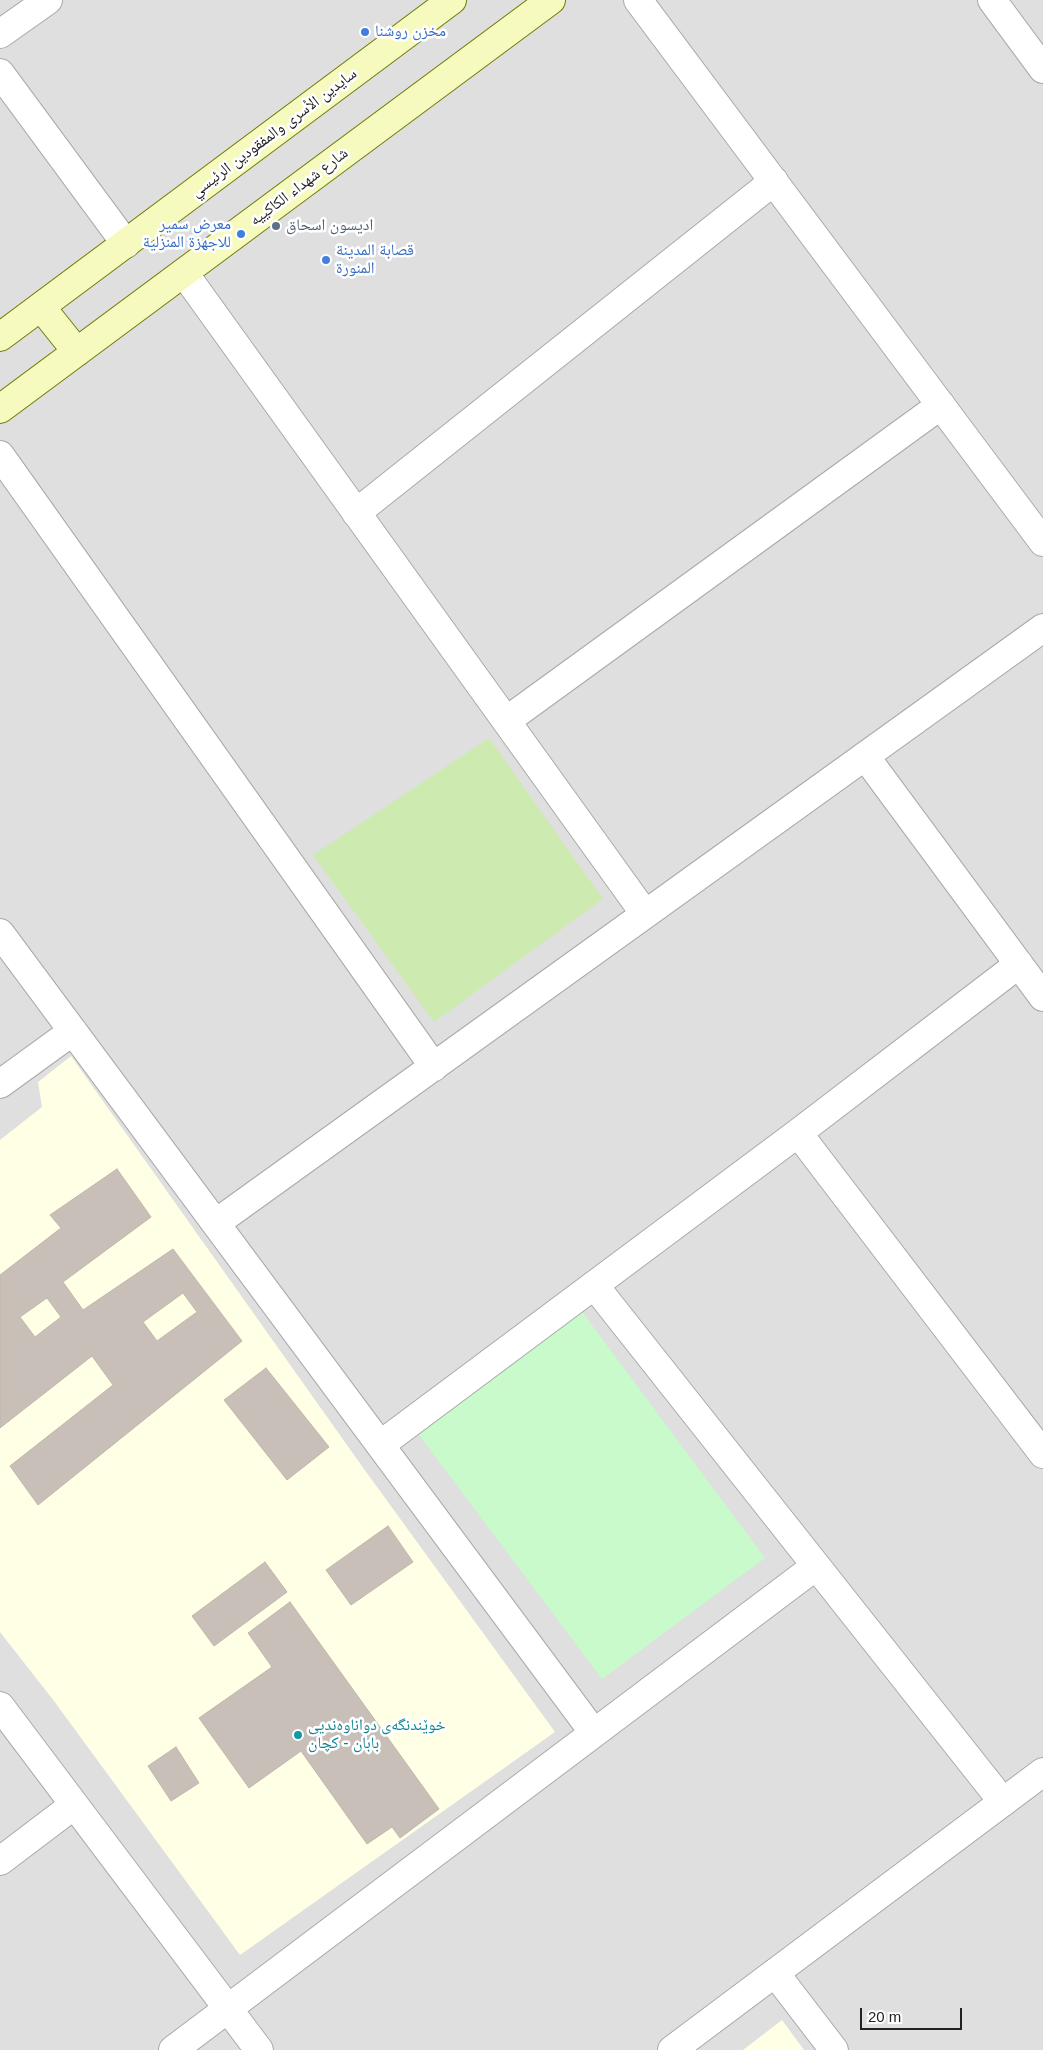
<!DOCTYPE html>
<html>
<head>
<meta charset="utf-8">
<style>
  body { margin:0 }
  #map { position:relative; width:1043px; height:2050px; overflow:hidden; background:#f2efe9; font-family:Helvetica,sans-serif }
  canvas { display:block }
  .scale { position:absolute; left:860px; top:2008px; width:102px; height:22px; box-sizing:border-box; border:2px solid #222; border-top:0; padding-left:6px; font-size:15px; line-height:18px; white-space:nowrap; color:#222; -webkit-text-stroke:4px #fff; paint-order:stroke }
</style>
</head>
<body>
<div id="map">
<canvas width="1043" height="2050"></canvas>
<div class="scale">20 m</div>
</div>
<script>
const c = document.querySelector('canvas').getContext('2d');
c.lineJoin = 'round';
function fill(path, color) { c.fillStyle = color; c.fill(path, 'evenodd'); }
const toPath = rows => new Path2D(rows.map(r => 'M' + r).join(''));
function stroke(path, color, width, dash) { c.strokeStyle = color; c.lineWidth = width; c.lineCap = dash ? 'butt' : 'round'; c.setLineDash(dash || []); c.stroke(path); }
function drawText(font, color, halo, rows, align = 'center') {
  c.font = font + ' Helvetica,"Noto Naskh Arabic",sans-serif'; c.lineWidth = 5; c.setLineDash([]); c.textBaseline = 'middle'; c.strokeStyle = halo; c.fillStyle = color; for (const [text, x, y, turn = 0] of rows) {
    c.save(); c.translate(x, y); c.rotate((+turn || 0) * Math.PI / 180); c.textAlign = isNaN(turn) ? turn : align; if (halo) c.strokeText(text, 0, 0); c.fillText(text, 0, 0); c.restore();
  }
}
const residential = toPath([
  [0,0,1043,0,1043,2050,0,2050]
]);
const education = toPath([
  [71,1056,364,1469,555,1732,240,1955,54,1701,0,1632,0,1140,42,1107,38,1082],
  [782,2020,804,2050,743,2050]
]);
const grass = toPath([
  [489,738,603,899,434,1022,313,855]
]);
const park = toPath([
  [580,1309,765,1558,602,1679,416,1431]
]);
const building = toPath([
  [117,1169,151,1217,63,1282,83,1310,173,1249,242,1341,38,1505,10,1466,113,1385,92,1356,0,1428,0,1275,61,1228,50,1215,117,1169],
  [183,1293,197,1312,157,1341,143,1322,183,1293],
  [47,1298,61,1317,35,1337,20,1317,47,1298],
  [266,1368,329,1447,287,1480,224,1400,266,1368],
  [388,1526,413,1562,351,1605,326,1570,388,1526],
  [265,1562,287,1592,214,1646,192,1616,265,1562],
  [290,1602,439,1809,400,1838,392,1827,367,1844,301,1751,249,1788,199,1718,272,1667,248,1633,290,1602],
  [176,1747,199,1783,171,1801,148,1766,176,1747]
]);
const minor = toPath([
  [992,0,1043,69],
  [0,34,48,0],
  [0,73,126,244],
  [184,273,645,914],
  [0,455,434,1067],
  [356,513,774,181],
  [506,721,941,405],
  [865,756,1043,997],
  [0,933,594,1733],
  [0,1084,73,1031],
  [798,1133,1043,1454],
  [216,1223,1043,628],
  [594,1285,1003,1802],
  [380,1445,798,1133,1019,964],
  [0,1706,259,2050],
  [0,1861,74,1805],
  [775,1973,834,2050],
  [173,2050,816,1566]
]);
const tertiary = toPath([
  [638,0,1043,542],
  [672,2050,1043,1772]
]);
const secondary = toPath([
  [41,307,77,352],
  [0,337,452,0],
  [0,409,551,0]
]);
const markers = [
  [365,32,5,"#3f7fe0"],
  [276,226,5,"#5c6f8a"],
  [241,234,5,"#3f7fe0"],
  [326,260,5,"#3f7fe0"],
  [298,1735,5,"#0f9aa8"]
];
const shopNames = [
  ["مخزن روشنا",375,32],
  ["معرض سمير",231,225,"right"],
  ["للاجهزة المنزلية",231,243,"right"],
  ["قصابة المدينة",336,251],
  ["المنورة",336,269]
];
const streetNames = [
  ["سايدين الأسرى والمفقودين الرئيسي",274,133,-37],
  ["شارع شهداء الكاكييه",299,187,-37]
];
const serviceNames = [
  ["اديسون اسحاق",286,226]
];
const cultureNames = [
  ["خوێندنگەی دواناوەندیی",308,1726],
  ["بابان - کچان",308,1744]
];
fill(residential, '#e0dfdf');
fill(education, '#ffffe5');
fill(grass, '#cdebb0');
fill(park, '#c8facc');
fill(building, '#c7bfb8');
stroke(building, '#c4b6ab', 1);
stroke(minor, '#a9a9a9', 30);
stroke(tertiary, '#a9a9a9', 30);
stroke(secondary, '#707d05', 30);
stroke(minor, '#fff', 28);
stroke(tertiary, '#fff', 28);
stroke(secondary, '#f7fabf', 28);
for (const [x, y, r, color] of markers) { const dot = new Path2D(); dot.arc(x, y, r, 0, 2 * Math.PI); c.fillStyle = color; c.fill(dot); stroke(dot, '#fff', 2); }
drawText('16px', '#366cbe', '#fff', shopNames, 'left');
drawText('16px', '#222', '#fff', streetNames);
drawText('16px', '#4e5e75', '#fff', serviceNames, 'left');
drawText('16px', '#0d838f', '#fff', cultureNames, 'left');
</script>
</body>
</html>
